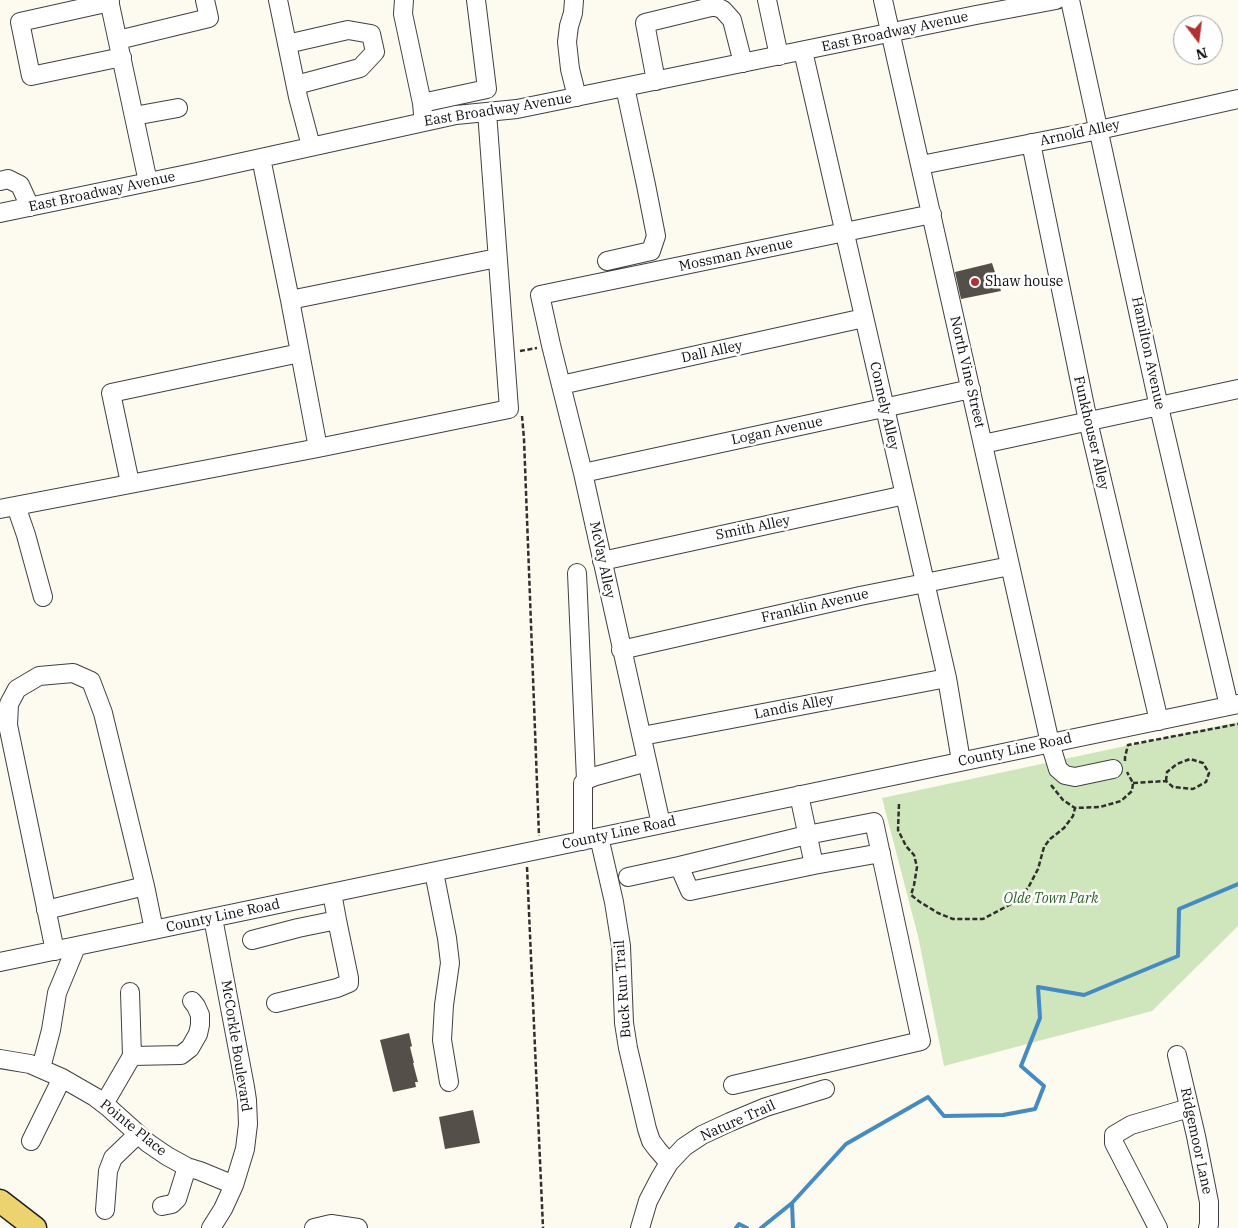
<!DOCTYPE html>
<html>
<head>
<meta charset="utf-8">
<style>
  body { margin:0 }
  #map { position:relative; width:1238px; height:1228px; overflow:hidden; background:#fdfbef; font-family:"IBM Plex Serif",serif }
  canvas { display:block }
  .north { position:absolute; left:1173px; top:15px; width:50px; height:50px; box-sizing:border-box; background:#fff; border:1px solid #9e9e9e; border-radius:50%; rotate:165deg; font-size:14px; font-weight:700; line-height:20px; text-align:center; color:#0d0d0d }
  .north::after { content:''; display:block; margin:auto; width:18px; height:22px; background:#b13132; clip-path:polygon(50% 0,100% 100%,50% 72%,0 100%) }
</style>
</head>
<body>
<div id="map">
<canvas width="1238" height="1228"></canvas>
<div class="north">N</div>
</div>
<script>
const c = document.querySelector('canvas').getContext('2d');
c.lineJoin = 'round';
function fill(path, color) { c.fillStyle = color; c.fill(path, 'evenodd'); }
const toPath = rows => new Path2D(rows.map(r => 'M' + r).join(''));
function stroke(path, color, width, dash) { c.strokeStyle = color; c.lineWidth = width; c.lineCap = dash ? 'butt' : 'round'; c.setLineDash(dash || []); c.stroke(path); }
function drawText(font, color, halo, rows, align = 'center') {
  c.font = font + ' "IBM Plex Serif",serif'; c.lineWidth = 5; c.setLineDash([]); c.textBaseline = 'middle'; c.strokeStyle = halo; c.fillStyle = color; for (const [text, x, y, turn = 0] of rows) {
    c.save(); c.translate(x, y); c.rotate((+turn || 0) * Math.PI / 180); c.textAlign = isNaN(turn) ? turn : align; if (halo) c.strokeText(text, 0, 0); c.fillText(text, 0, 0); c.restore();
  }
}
const green = toPath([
  [1238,722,1238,926,1152,1011,944,1066,918,936,882,798]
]);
const stream = toPath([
  [736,1228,739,1224,747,1228],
  [761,1228,792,1203],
  [793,1228,792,1203,846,1144,928,1097,944,1116,1003,1115,1035,1109,1044,1086,1021,1066,1040,1018,1038,987,1084,995,1178,956,1179,909,1238,884]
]);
const building = toPath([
  [992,263,1001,291,961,299,955,272],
  [409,1033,412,1046,410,1047,414,1063,413,1063,418,1082,415,1082,416,1087,393,1092,380,1040],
  [473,1110,480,1143,445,1149,439,1117]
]);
const path = toPath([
  [520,351,537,348],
  [522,416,524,439,539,836],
  [1125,761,1125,757,1128,745,1238,724],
  [1133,783,1166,781,1173,787,1193,789,1206,782,1209,773,1203,763,1190,759,1177,764,1167,772,1166,781],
  [1051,785,1063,800,1075,808,1100,807,1121,801,1132,791,1133,783,1127,772],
  [899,804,898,830,906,846,914,855,917,867,914,885,911,895,920,902,938,913,953,919,983,919,1011,904,1028,888,1038,869,1044,847,1050,839,1064,828,1073,816,1075,808],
  [527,867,543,1228]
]);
const minor = toPath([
  [109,0,148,182],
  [278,0,298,97,311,146],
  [404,0,403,14,422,103,423,114],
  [574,0,573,13,569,26,567,42,570,69,577,97],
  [767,0,779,56],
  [883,0,1050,743,1058,769,1065,775,1075,777,1113,769],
  [1070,0,1159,407,1229,706],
  [110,2,20,22,31,76,122,57],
  [118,40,209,18,205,0],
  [287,44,348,30,371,34,375,52,360,68,296,85],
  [803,51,947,678,961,761],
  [656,81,645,23,711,7,717,7,723,10,732,20,743,63],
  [422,103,487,89,476,0],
  [134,116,178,108],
  [1031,143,1088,421,1159,721],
  [261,158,290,300,318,448],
  [921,165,1099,130,1238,99],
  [0,181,8,179,20,185,30,207],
  [0,213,197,172,456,115,517,109,976,15,1056,0],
  [607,261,651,251,656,236,646,185,625,87],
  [290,300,497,258],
  [561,385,864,318],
  [983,444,1238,389],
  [583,473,971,389],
  [130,483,111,393,300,353],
  [16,506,26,535,43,597],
  [0,509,318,448,509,409,487,112],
  [602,561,905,495],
  [577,573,586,780],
  [621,650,860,596,1010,566],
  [642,736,947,678],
  [799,795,814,865],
  [661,824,583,473,551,345,540,295,932,214],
  [599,837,614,902,621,946,624,1023,628,1048,647,1129,651,1141,657,1149,669,1163],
  [583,841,583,783,586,780,596,776,647,762],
  [679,866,807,835,874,822,921,1041,733,1085],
  [434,872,447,938,450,963,444,1005,442,1040,449,1082],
  [628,877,679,866,690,891,814,865,881,853],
  [46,910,145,886],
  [252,940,298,928,337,920,332,893],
  [55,951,8,725,9,704,17,689,39,676,73,673,91,681,103,713,145,886,154,930],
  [0,962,1238,704],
  [276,1003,337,988,349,983,349,978,337,920],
  [1177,1055,1196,1136,1209,1202,1209,1224,1208,1228],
  [132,1056,181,1055,190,1048,198,1034,200,1025,200,1015,196,1006,192,1001],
  [0,1059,30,1064,62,1078,95,1097,108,1107,148,1143,167,1156,187,1167,200,1171,234,1185],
  [41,1068,51,1030,57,993,76,947],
  [104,1104,132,1056,130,992],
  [31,1141,62,1078],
  [162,1206,172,1204,177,1199,187,1167],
  [105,1210,108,1171,113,1158,138,1134],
  [211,1228,223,1209,234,1185,245,1149,248,1124,247,1100,245,1087,213,918],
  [314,1228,331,1224,358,1228],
  [640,1228,648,1201,660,1178,669,1163,684,1147,702,1135,730,1122,766,1107,825,1089],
  [1158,1228,1114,1143,1114,1135,1131,1125,1189,1108]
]);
const major = toPath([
  [0,1201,35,1228]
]);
const markers = [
  [975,282,5,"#b13132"]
];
const streetNames = [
  ["East Broadway Avenue",895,32,-12],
  ["East Broadway Avenue",498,110,-9],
  ["Arnold Alley",1080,133,-12],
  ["East Broadway Avenue",102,192,-12],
  ["Mossman Avenue",736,255,-12],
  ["Dall Alley",712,352,-12],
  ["Hamilton Avenue",1148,353,78],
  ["North Vine Street",967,372,77],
  ["Connely Alley",884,406,77],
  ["Logan Avenue",777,431,-12],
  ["Funkhouser Alley",1091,433,77],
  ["Smith Alley",753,528,-12],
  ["McVay Alley",602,560,78],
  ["Franklin Avenue",815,606,-13],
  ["Landis Alley",794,707,-11],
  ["County Line Road",1015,750,-12],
  ["County Line Road",619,833,-12],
  ["County Line Road",223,916,-12],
  ["Buck Run Trail",623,989,-94],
  ["McCorkle Boulevard",236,1046,81],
  ["Nature Trail",738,1121,-24],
  ["Pointe Place",133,1128,39],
  ["Ridgemoor Lane",1196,1141,78]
];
const poiNames = [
  ["Shaw house",985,282]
];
const parkNames = [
  ["Olde Town Park",1051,899]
];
fill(green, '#cfe5bb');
stroke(stream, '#458ac1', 4);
fill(building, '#554f4a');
stroke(minor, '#404040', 20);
stroke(major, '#1e1e1e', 25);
stroke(path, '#2f2f2f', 2.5, [5, 2.5]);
stroke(minor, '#fff', 18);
stroke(major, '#ecd370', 22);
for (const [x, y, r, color] of markers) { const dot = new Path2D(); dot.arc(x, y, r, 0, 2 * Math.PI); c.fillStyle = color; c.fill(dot); stroke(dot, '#fff', 2); }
drawText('14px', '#0d0d0d', '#fff', streetNames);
drawText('14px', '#0d0d0d', '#fff', poiNames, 'left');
drawText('italic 14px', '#2d5f23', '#fff', parkNames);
</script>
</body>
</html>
